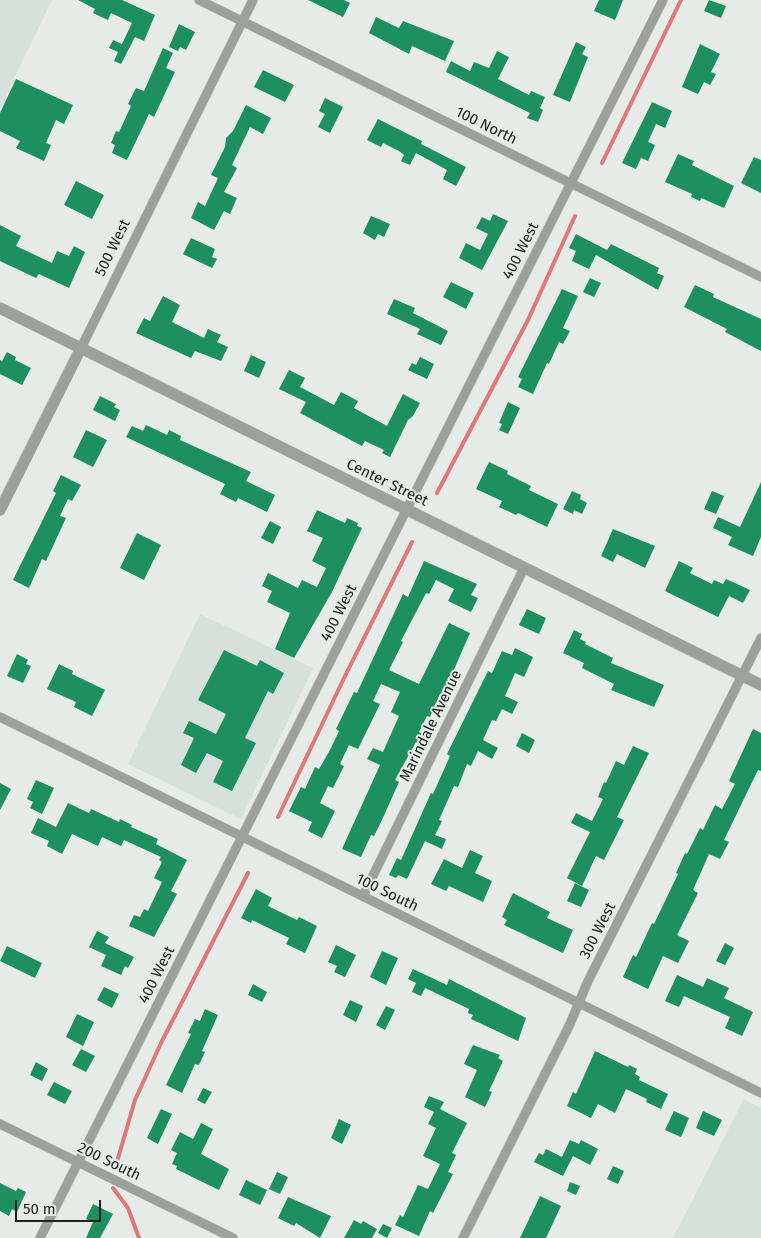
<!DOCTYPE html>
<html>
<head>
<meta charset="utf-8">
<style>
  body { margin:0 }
  #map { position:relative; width:761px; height:1238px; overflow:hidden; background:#e6ebe8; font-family:"Fira Sans",sans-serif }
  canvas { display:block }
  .scale { position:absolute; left:15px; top:1200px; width:86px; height:22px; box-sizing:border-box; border:2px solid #202220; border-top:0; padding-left:6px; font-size:15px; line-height:18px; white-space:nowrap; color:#202220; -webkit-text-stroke:4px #e6ebe8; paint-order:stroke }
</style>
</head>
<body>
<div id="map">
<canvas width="761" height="1238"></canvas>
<div class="scale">50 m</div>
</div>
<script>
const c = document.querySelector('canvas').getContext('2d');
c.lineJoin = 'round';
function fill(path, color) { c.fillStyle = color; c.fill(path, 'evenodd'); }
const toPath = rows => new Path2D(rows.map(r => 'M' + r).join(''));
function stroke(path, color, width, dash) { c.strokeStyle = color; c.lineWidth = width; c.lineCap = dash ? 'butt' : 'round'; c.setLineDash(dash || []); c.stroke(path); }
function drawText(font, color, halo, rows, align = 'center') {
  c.font = font + ' "Fira Sans",sans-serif'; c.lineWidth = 4; c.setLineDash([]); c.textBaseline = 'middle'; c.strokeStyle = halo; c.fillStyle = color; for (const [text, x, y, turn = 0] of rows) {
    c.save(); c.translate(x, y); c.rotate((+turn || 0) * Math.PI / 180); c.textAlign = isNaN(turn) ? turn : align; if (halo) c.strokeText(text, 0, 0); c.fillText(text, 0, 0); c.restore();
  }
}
const built = toPath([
  [0,0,52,0,0,108],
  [200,614,313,668,241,819,128,764],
  [744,1099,761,1108,761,1238,673,1238]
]);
const stream = toPath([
  [602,163,681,0],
  [437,493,528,320,575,216],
  [278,817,345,676,412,542],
  [116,1165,135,1100,161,1043,248,873],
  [113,1188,128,1208,139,1238]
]);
const building = toPath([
  [78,0,122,0,155,15,144,41,135,37,121,64,114,61,118,52,109,48,113,40,122,44,132,23,111,13,108,20,93,13,95,9],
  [308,0,344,0,350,3,343,17],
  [599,0,623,0,615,20,594,11],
  [709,0,726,6,721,18,704,11],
  [376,17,399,28,403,21,454,41,445,61,412,46,409,54,369,33],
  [179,24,195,32,186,50,180,47,178,51,169,47],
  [576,42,586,47,582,54,588,57,570,102,553,95],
  [700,44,720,54,711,72,716,74,710,85,704,82,698,94,682,87],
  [163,48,173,53,166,68,175,72,154,117,149,114,127,160,112,153,115,145,111,143,116,131,119,132,131,106,128,104,136,88,144,91],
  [497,51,509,57,498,79,529,95,531,91,545,97,540,108,543,110,538,122,527,118,530,113,446,72,451,61,470,71,474,62,489,68],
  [263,70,294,85,285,102,254,87],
  [16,79,73,105,64,124,56,120,46,143,51,145,44,161,16,148,20,141,0,131,0,113],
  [325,98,343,107,330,133,318,127,325,114,319,111],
  [652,102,672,111,665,128,656,124,648,142,655,145,648,161,641,158,636,169,622,163],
  [246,105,271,118,263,134,250,127,232,165,237,168,224,192,237,198,230,214,224,211,214,230,191,218,198,202,205,206,218,178,211,175,225,147,226,138,233,131],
  [378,119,422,141,421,144,466,167,456,186,443,179,447,170,416,153,410,165,401,161,404,155,399,151,383,143,381,147,367,140],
  [678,154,694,161,692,165,734,186,724,208,701,198,700,201,691,197,692,194,665,182],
  [754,157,761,160,761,193,741,183],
  [76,181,104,195,92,219,64,205],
  [493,214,508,221,482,270,459,258,466,243,480,250,488,234,476,228,482,217,490,221],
  [371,216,390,224,384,237,378,234,375,240,363,233],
  [0,225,21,236,16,246,52,263,57,251,69,256,74,246,85,252,69,288,39,274,36,278,0,261],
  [576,234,607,250,611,244,659,268,657,273,664,276,658,290,596,255,589,269,572,261,576,251,569,248],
  [191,238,215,249,212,257,217,259,212,268,183,254],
  [590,278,601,283,594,297,583,292],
  [451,282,474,293,466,309,443,297],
  [695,285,714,294,713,297,761,319,761,351,725,332,727,329,684,307],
  [562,289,578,296,563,328,570,331,563,344,559,342,549,364,547,363,533,394,518,387,522,379,518,377],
  [163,296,180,305,172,322,204,338,208,329,221,335,217,342,228,347,221,361,195,351,191,358,136,333,144,318,150,321],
  [394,299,415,308,413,313,448,331,441,345,417,334,420,329,387,314],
  [7,352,16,357,15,360,31,368,22,385,0,374,0,360,2,361],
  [251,355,266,362,259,378,244,371],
  [420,357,434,364,427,379,408,370,412,363,416,365],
  [289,370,305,378,300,387,334,405,341,392,358,401,354,408,387,426,403,394,420,403,413,416,408,420,390,457,382,453,384,450,365,441,362,446,300,413,306,402,279,389],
  [100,396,116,404,114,407,120,410,115,421,93,410],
  [508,402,520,408,508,434,499,430,502,424,499,423],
  [146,425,167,435,169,430,181,436,180,440,251,472,246,481,275,495,267,512,238,498,236,502,220,494,225,484,126,437,132,426,143,431],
  [86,430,107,440,93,467,73,457],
  [489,462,508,471,507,474,531,486,529,490,558,504,547,527,518,513,516,515,499,507,502,501,476,489],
  [61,475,81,485,72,501,68,499,60,516,66,518,54,544,46,561,42,559,29,588,13,580,56,493,53,491],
  [761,482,761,537,753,556,728,545,732,537,713,528,718,517,740,527],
  [572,491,581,495,580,499,587,503,582,514,574,510,573,514,563,509],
  [712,491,724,496,716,514,704,509],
  [317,510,345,523,347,518,358,523,357,526,362,528,332,592,294,658,275,649,290,613,267,602,272,591,262,586,268,573,298,588,302,580,317,587,326,568,312,561,323,538,307,531],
  [270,521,281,527,273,544,261,538],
  [613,529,655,546,645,568,617,554,613,562,601,556],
  [137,533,161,545,144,580,120,568],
  [424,561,477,584,471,595,478,598,471,612,448,601,454,589,436,580,429,594,426,593,401,641,403,642,389,670,419,684,449,623,470,633,449,681,453,682,446,697,440,694,430,717,427,716,419,732,422,734,418,743,416,742,395,780,399,782,381,822,374,836,371,835,361,857,342,849,380,765,367,759,373,748,383,752,399,716,391,712,400,692,381,684,373,701,380,704,358,749,349,745,340,764,344,766,333,788,328,786,320,803,335,811,322,838,308,831,312,822,289,811,301,787,305,789,315,767,319,769,330,750,339,731,336,729,354,692,357,693,403,594,408,597],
  [679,561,693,568,690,573,712,584,714,580,723,584,726,579,750,590,743,603,729,596,718,617,665,591],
  [527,609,546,618,539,634,519,625],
  [574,630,582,634,580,639,586,642,585,644,613,658,611,663,664,685,654,707,611,690,614,684,582,668,584,663,563,653],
  [515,648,533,657,524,677,515,673,505,696,518,702,512,714,502,709,496,721,492,720,483,740,498,748,492,759,478,751,471,766,467,764,458,787,454,786,439,820,442,821,435,835,446,839,442,849,425,841,407,879,398,875,396,878,389,875,397,858,401,860,431,793,433,794,450,756,447,754,488,671,492,673,502,651,512,655],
  [224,650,257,666,260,660,284,673,273,694,268,691,245,738,256,743,232,791,213,782,223,761,207,753,196,773,181,765,194,738,183,733,189,721,216,734,226,714,198,700],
  [17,654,28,660,26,664,31,666,23,683,7,676],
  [59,664,73,671,72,674,105,690,92,716,74,707,76,702,47,689],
  [753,729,761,733,761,771,758,770,724,840,729,842,720,859,709,854,693,890,698,893,677,935,689,941,678,963,663,956,648,989,623,977,633,955,636,957,652,923,654,924,678,874,676,873,685,853,687,854,700,828,703,830,715,805,722,809,735,784,729,781],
  [522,733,535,740,529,753,516,746],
  [633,746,649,753,617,817,624,820,604,860,596,856,582,886,567,878,590,832,571,823,576,813,592,821,603,799,598,797,604,782,606,783,616,761,624,765],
  [36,780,54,788,42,814,30,808,33,802,27,799],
  [0,783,11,789,0,810],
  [68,803,89,813,91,809,119,822,120,819,132,825,131,827,158,839,156,844,187,860,171,891,177,894,154,937,129,926,134,915,140,917,144,909,148,911,162,882,154,878,162,862,159,860,161,857,124,840,121,846,102,837,98,846,72,834,62,854,47,846,49,841,31,833,38,818,56,827],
  [470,850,483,856,475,873,492,881,483,902,449,886,446,891,431,884,444,859,462,868],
  [575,883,589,890,581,907,567,901],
  [256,889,272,898,268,906,297,920,299,917,317,926,305,953,286,944,289,938,252,920,251,923,241,918],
  [513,893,550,912,547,918,573,930,563,953,504,925,507,920,502,917],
  [97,931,109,937,105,943,134,957,128,968,125,966,121,975,101,966,106,955,89,947],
  [725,943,734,948,725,965,716,961],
  [336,945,356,955,345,977,334,972,337,966,328,962],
  [7,946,42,963,35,978,0,961],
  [382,951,398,958,386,985,370,977],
  [413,969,447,985,449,979,526,1018,518,1041,471,1019,473,1015,468,1013,469,1009,425,988,421,996,412,992,416,983,408,979],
  [677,975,703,987,707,978,729,988,724,998,753,1012,742,1036,725,1028,730,1017,684,996,679,1007,665,1001],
  [253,984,267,992,262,1002,248,995],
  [104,987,119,994,112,1008,97,1000],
  [350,1000,363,1006,356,1022,343,1015],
  [386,1006,395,1010,385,1030,376,1025],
  [205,1009,218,1015,202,1051,205,1052,199,1065,195,1064,182,1093,166,1085,191,1034,188,1033,195,1019,200,1021],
  [77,1014,94,1022,83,1046,66,1037],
  [473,1045,500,1055,498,1058,503,1061,489,1091,492,1092,485,1107,465,1097,477,1070,464,1064],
  [81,1049,95,1056,86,1072,72,1065],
  [595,1051,628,1067,629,1065,637,1069,635,1074,640,1077,639,1080,668,1094,661,1109,646,1102,647,1099,626,1089,615,1113,598,1104,591,1118,567,1106,573,1092,576,1094],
  [36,1062,48,1069,42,1081,30,1075],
  [54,1082,72,1091,65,1104,47,1095],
  [203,1088,212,1092,205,1104,197,1100],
  [429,1096,444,1102,440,1109,467,1123,452,1153,456,1155,448,1172,453,1174,433,1213,430,1211,419,1236,395,1225,400,1215,403,1217,418,1185,428,1189,440,1164,423,1156,436,1128,428,1124,434,1112,424,1107],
  [161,1109,172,1114,158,1144,147,1138],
  [674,1111,689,1118,681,1137,665,1130],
  [703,1111,722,1120,714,1136,696,1128],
  [339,1119,351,1125,342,1144,331,1138],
  [201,1123,213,1129,201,1154,229,1169,219,1190,176,1169,177,1166,172,1164,177,1153,171,1150,180,1132,193,1139],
  [570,1140,579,1144,581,1140,598,1149,590,1165,573,1156,563,1176,534,1162,539,1153,543,1155,546,1149,562,1157],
  [613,1166,624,1171,618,1184,607,1179],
  [277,1172,288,1177,280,1194,269,1189],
  [246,1180,267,1190,260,1205,239,1195],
  [570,1182,580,1186,576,1195,567,1191],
  [0,1183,16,1191,18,1188,26,1192,17,1212,12,1209,9,1216,0,1211],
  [540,1196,561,1206,546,1238,520,1238],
  [288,1197,331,1216,320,1238,296,1223,294,1226,278,1218],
  [93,1204,113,1214,100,1238,86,1238,93,1222,86,1219],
  [354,1220,361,1224,363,1221,377,1229,372,1238,344,1238],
  [383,1224,392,1228,387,1238,378,1233]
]);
const minor = toPath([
  [199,0,761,277],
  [81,348,253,0],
  [0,717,761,1093],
  [363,896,524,568],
  [0,1124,233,1238],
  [40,1238,663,0],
  [463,1238,570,1024,588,981,761,638]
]);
const tertiary = toPath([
  [0,308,761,685],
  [0,510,81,348]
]);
const streetNames = [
  ["100 North",486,126,26],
  ["500 West",113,248,-64],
  ["400 West",521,251,-63],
  ["Center Street",387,483,26],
  ["400 West",339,613,-63],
  ["Marindale Avenue",431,726,-64],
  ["100 South",387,893,26],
  ["300 West",598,931,-63],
  ["400 West",157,975,-63],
  ["200 South",109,1162,26]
];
fill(built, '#d5e1da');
stroke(stream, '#dd7a79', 4);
fill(building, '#1e8f5f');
stroke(minor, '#c2c7c4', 10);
stroke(tertiary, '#c2c7c4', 12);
stroke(minor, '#9ea09e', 9);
stroke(tertiary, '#9ea09e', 11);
drawText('15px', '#202220', '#e6ebe8', streetNames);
</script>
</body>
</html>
